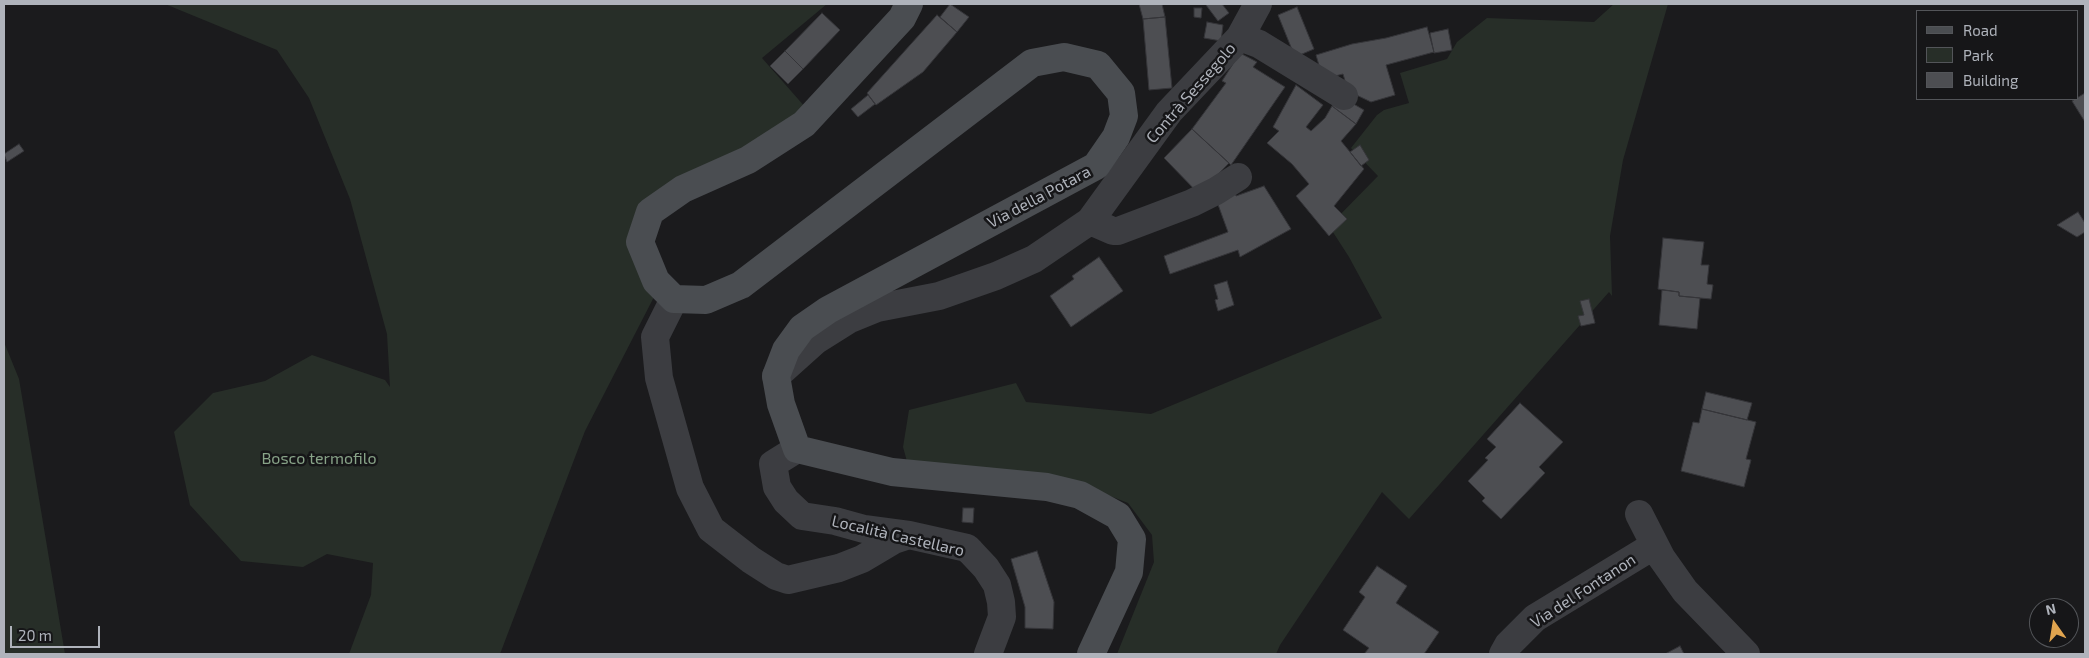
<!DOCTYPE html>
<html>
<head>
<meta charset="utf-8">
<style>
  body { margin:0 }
  #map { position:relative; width:2089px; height:658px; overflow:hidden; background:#1b1b1d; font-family:"Exo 2",sans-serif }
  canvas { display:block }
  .frame { position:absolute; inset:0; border:5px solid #afb3bb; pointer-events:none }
  .legend { position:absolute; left:1916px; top:10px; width:162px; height:90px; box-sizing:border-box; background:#161618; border:1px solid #535559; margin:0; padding:6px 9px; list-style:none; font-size:15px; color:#afb3bb }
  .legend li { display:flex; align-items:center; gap:10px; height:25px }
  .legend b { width:25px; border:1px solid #535559 }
  .north { position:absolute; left:2029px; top:598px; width:50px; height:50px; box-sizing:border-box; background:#161618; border:1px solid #535559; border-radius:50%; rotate:347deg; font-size:14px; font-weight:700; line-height:20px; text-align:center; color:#afb3bb }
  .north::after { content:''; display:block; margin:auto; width:18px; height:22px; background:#e0a44f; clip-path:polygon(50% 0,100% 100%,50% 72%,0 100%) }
  .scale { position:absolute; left:10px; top:626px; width:90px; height:22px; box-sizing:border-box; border:2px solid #afb3bb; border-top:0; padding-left:6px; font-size:15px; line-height:18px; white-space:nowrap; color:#afb3bb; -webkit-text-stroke:4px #161618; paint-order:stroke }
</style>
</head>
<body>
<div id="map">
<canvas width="2089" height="658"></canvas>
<div class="frame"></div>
<ul class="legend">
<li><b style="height:6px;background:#4a4d51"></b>Road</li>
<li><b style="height:14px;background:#272e28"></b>Park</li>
<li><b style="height:14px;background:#4d4e52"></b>Building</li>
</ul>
<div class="north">N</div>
<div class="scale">20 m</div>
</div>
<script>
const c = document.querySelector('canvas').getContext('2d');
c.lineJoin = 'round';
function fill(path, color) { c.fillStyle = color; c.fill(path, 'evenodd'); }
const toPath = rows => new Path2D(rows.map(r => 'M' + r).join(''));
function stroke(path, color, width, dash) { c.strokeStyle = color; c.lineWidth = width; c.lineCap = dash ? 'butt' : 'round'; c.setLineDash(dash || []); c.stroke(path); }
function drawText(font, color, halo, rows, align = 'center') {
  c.font = font + ' "Exo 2",sans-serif'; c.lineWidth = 5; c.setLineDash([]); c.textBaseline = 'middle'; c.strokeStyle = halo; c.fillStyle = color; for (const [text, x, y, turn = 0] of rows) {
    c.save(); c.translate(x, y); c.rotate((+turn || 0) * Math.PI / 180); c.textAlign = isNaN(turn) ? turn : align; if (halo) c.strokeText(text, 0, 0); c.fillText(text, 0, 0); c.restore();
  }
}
const green = toPath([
  [165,4,827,4,762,58,813,116,646,217,655,295,585,431,500,654,349,654,371,595,373,563,327,554,303,567,241,561,190,505,174,432,213,393,265,381,312,355,385,380,390,387,387,334,350,199,309,98,277,50],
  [1614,4,1668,4,1623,160,1610,236,1612,296,1609,292,1409,519,1382,492,1280,645,1276,654,1117,654,1154,562,1152,535,1128,503,1092,489,908,465,903,447,909,410,1016,383,1026,402,1151,414,1382,318,1349,257,1329,226,1378,176,1351,148,1377,115,1384,110,1409,103,1400,73,1447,59,1457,42,1487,18,1594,22],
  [4,342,19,379,65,654,4,654]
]);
const building = toPath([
  [950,4,969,17,957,32,940,17,950,4],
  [1139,4,1162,4,1165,17,1143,19,1139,4],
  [1208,4,1222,4,1229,13,1218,21,1206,5,1208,4],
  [1297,7,1314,49,1295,57,1278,15,1297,7],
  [1194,8,1202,8,1201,18,1194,17,1194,8],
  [822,13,840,30,803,69,785,51,822,13],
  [937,15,957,32,923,72,876,105,867,93,937,15],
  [1165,17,1172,88,1149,90,1143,19,1165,17],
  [1207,22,1223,25,1221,41,1204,38,1207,22],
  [1427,27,1434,52,1386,65,1395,95,1371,102,1348,91,1343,74,1323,79,1316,55,1352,44,1386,38,1427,27],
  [1448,29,1452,50,1434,53,1430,33,1448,29],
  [785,51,803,69,788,84,770,66,785,51],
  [1240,53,1257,62,1253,67,1285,87,1231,165,1192,129,1226,83,1222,81,1240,53],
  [1296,85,1323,105,1306,127,1311,131,1325,118,1332,106,1356,124,1341,141,1364,169,1334,206,1347,219,1329,236,1296,196,1309,184,1292,164,1267,143,1279,131,1273,127,1296,85],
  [2085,93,2085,122,2072,101,2085,93],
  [868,95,875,104,858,117,851,109,868,95],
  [1338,95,1364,110,1356,124,1332,106,1338,95],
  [1192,129,1229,163,1199,194,1164,158,1192,129],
  [19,144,24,151,7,162,4,154,19,144],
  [1360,145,1369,160,1361,166,1350,152,1360,145],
  [1264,186,1291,229,1240,257,1238,250,1170,274,1164,256,1228,232,1216,199,1235,192,1236,196,1264,186],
  [2078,212,2085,223,2085,232,2077,237,2057,225,2078,212],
  [1663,238,1704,242,1701,265,1709,265,1707,284,1713,285,1711,299,1679,296,1679,292,1658,289,1663,238],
  [1099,257,1123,291,1071,327,1050,296,1074,279,1072,276,1099,257],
  [1227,281,1234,305,1218,311,1215,300,1218,299,1214,285,1227,281],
  [1662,290,1679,292,1679,296,1700,298,1697,329,1659,325,1662,290],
  [1589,299,1595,323,1581,326,1578,316,1584,315,1580,301,1589,299],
  [1706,392,1752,403,1747,420,1702,409,1706,392],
  [1520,403,1563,442,1539,467,1545,473,1501,519,1482,501,1485,498,1468,481,1488,460,1485,458,1496,447,1487,439,1520,403],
  [1702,409,1756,422,1746,459,1751,460,1744,487,1681,471,1693,422,1699,423,1702,409],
  [963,508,974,508,973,523,962,522,963,508],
  [1037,551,1054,602,1053,629,1025,628,1025,607,1011,559,1037,551],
  [1377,566,1407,586,1396,603,1439,632,1424,654,1364,654,1369,648,1343,630,1365,597,1359,592,1377,566],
  [1680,646,1684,654,1665,654,1680,646]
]);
const street = toPath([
  [1240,37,1259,44,1344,96],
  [1090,221,1113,231,1118,231,1192,203,1216,191,1238,177],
  [674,299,655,337,659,378,690,488,711,529,751,560,776,576,788,580,839,568,862,559,894,540,909,535],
  [776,376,815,341,850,319,877,308,939,296,996,276,1034,259,1090,221,1169,112,1240,37,1258,4],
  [797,449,773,464,777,487,786,501,802,516,835,521,864,529,909,535,967,548,971,552,986,568,997,585,1001,602,1002,617,988,654],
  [1639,514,1661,557,1685,591,1746,654],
  [1503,654,1508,645,1535,618,1645,551]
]);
const secondary = toPath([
  [909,4,902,18,804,124,748,160,683,189,650,212,640,242,656,281,674,299,706,300,741,285,1032,63,1064,57,1098,65,1121,93,1124,116,1116,137,1096,166,828,310,802,328,786,350,776,376,781,404,797,449,892,472,1047,487,1080,495,1118,516,1132,539,1129,572,1091,654]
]);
const streetNames = [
  ["Contrà Sessegolo",1191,93,-49],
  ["Via della Potara",1039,197,-28],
  ["Località Castellaro",898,536,13],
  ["Via del Fontanon",1583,591,-33]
];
const parkNames = [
  ["Bosco termofilo",319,459]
];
fill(green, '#272e28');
fill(building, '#4d4e52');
stroke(building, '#353539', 1);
stroke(street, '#3c3d41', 28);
stroke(secondary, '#4a4d51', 28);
drawText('16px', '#afb3bb', '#161618', streetNames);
drawText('16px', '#88a388', '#161618', parkNames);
</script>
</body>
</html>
